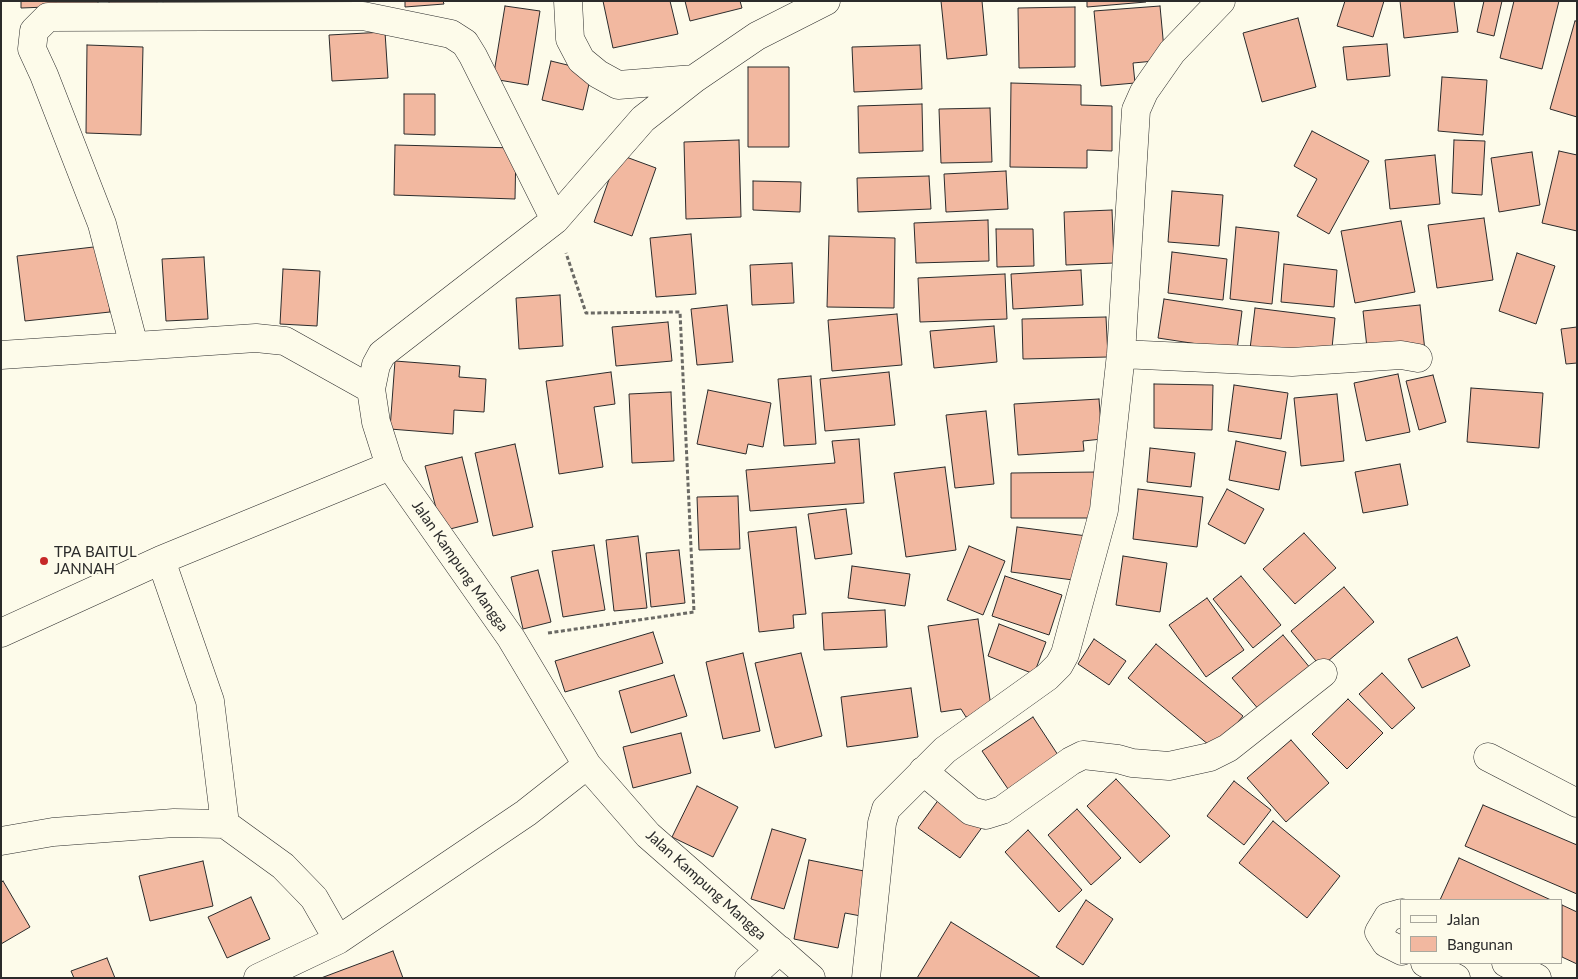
<!DOCTYPE html>
<html>
<head>
<meta charset="utf-8">
<style>
  body { margin:0 }
  #map { position:relative; width:1578px; height:979px; overflow:hidden; background:#fdfbea; font-family:Lato,sans-serif }
  canvas { display:block }
  .frame { position:absolute; inset:0; border:2px solid #2b2b2b; pointer-events:none }
  .legend { position:absolute; left:1400px; top:899px; width:162px; height:65px; box-sizing:border-box; background:#fdfbea; border:1px solid #a9a89e; margin:0; padding:6px 9px; list-style:none; font-size:15px; color:#2b2b2b }
  .legend li { display:flex; align-items:center; gap:10px; height:25px }
  .legend b { width:25px; border:1px solid #a9a89e }
</style>
</head>
<body>
<div id="map">
<canvas width="1578" height="979"></canvas>
<div class="frame"></div>
<ul class="legend">
<li><b style="height:6px;background:#fdfbea"></b>Jalan</li>
<li><b style="height:14px;background:#f2b8a0"></b>Bangunan</li>
</ul>
</div>
<script>
const c = document.querySelector('canvas').getContext('2d');
c.lineJoin = 'round';
function fill(path, color) { c.fillStyle = color; c.fill(path, 'evenodd'); }
const toPath = rows => new Path2D(rows.map(r => 'M' + r).join(''));
function stroke(path, color, width, dash) { c.strokeStyle = color; c.lineWidth = width; c.lineCap = dash ? 'butt' : 'round'; c.setLineDash(dash || []); c.stroke(path); }
function drawText(font, color, halo, rows, align = 'center') {
  c.font = font + ' Lato,sans-serif'; c.lineWidth = 4; c.setLineDash([]); c.textBaseline = 'middle'; c.strokeStyle = halo; c.fillStyle = color; for (const [text, x, y, turn = 0] of rows) {
    c.save(); c.translate(x, y); c.rotate((+turn || 0) * Math.PI / 180); c.textAlign = isNaN(turn) ? turn : align; if (halo) c.strokeText(text, 0, 0); c.fillText(text, 0, 0); c.restore();
  }
}
const building = toPath([
  [21,1,98,1,98,5,21,8,21,1],
  [109,1,157,1,157,6,109,5,109,1],
  [163,1,212,1,212,9,163,10,163,1],
  [405,1,443,1,444,4,405,7,405,1],
  [603,1,670,1,678,34,613,48,603,1],
  [685,1,740,1,742,8,690,21,685,1],
  [941,1,982,1,987,55,947,59,941,1],
  [1087,1,1146,1,1146,2,1087,7,1087,1],
  [1345,1,1384,1,1373,37,1337,26,1345,1],
  [1400,1,1454,1,1458,32,1404,38,1400,1],
  [1484,1,1502,1,1494,36,1477,32,1484,1],
  [1514,1,1559,1,1542,69,1500,58,1514,1],
  [505,6,540,11,528,85,493,79,505,6],
  [1160,6,1165,60,1133,63,1135,83,1101,86,1094,11,1160,6],
  [1075,7,1075,67,1019,68,1018,8,1075,7],
  [1298,18,1316,87,1262,102,1243,33,1298,18],
  [1575,21,1577,21,1577,117,1550,109,1575,21],
  [385,32,388,78,332,81,329,35,385,32],
  [1387,44,1390,76,1347,80,1343,47,1387,44],
  [87,45,143,47,141,135,86,133,87,45],
  [920,45,922,89,854,92,852,47,920,45],
  [551,61,592,71,583,110,542,100,551,61],
  [748,67,789,67,789,147,748,147,748,67],
  [1442,77,1487,80,1483,135,1438,131,1442,77],
  [1011,83,1081,85,1081,105,1112,106,1112,151,1087,150,1087,168,1010,167,1011,83],
  [404,94,435,94,435,135,404,134,404,94],
  [922,104,923,151,859,153,858,106,922,104],
  [990,108,992,162,941,163,939,109,990,108],
  [1312,131,1369,161,1329,234,1297,216,1317,179,1294,166,1312,131],
  [739,140,741,217,686,219,684,142,739,140],
  [1454,140,1485,141,1482,195,1452,193,1454,140],
  [395,145,516,148,515,199,394,195,395,145],
  [1559,151,1577,155,1577,231,1542,223,1559,151],
  [1532,152,1540,205,1499,212,1491,158,1532,152],
  [618,154,656,168,632,236,594,222,618,154],
  [1435,155,1440,204,1390,209,1385,160,1435,155],
  [1006,171,1008,209,946,212,944,174,1006,171],
  [929,176,931,209,858,212,857,178,929,176],
  [753,181,801,182,800,212,753,210,753,181],
  [1172,191,1223,195,1219,246,1168,242,1172,191],
  [1112,210,1114,263,1066,265,1064,212,1112,210],
  [1484,218,1493,280,1437,288,1428,225,1484,218],
  [988,220,989,261,916,263,914,223,988,220],
  [1401,221,1415,292,1355,303,1341,231,1401,221],
  [1236,227,1279,232,1272,304,1230,299,1236,227],
  [996,229,1033,229,1034,266,997,267,996,229],
  [691,234,696,294,656,297,650,238,691,234],
  [829,236,895,238,894,308,827,307,829,236],
  [102,246,110,312,25,321,17,256,102,246],
  [1172,252,1227,259,1223,300,1168,293,1172,252],
  [1517,253,1555,266,1536,324,1499,311,1517,253],
  [204,257,208,319,166,321,162,259,204,257],
  [792,263,794,303,752,305,750,265,792,263],
  [1284,264,1337,270,1334,307,1281,302,1284,264],
  [283,269,320,271,317,326,280,324,283,269],
  [1081,270,1083,305,1013,309,1011,274,1081,270],
  [1005,274,1007,319,920,322,918,278,1005,274],
  [560,295,563,346,519,349,516,298,560,295],
  [1164,299,1242,311,1237,350,1158,338,1164,299],
  [727,305,733,362,697,365,691,309,727,305],
  [1420,305,1425,351,1368,357,1363,311,1420,305],
  [1255,308,1335,318,1331,358,1250,349,1255,308],
  [897,314,902,365,832,371,828,320,897,314],
  [1106,317,1108,357,1023,359,1022,319,1106,317],
  [668,322,672,361,616,366,612,327,668,322],
  [994,326,997,362,934,368,930,331,994,326],
  [1577,327,1577,363,1566,364,1561,329,1577,327],
  [395,361,460,366,459,377,486,379,484,412,454,410,453,434,390,429,395,361],
  [611,372,615,404,594,407,603,467,559,474,546,381,611,372],
  [889,372,895,425,825,431,820,379,889,372],
  [1398,374,1410,432,1366,441,1354,383,1398,374],
  [1433,375,1446,422,1419,430,1406,381,1433,375],
  [811,376,816,444,784,446,778,379,811,376],
  [1154,384,1213,385,1212,430,1154,428,1154,384],
  [1234,385,1288,393,1281,439,1228,431,1234,385],
  [1471,388,1543,393,1539,448,1467,442,1471,388],
  [708,390,771,403,763,447,748,444,746,454,697,444,708,390],
  [671,392,674,461,632,463,629,394,671,392],
  [1337,394,1344,461,1301,466,1294,398,1337,394],
  [1099,399,1102,439,1083,441,1084,451,1018,455,1014,404,1099,399],
  [986,411,994,484,955,488,946,415,986,411],
  [859,439,864,503,750,511,746,470,835,463,832,441,859,439],
  [1236,441,1286,452,1279,490,1229,480,1236,441],
  [515,444,533,527,493,536,475,453,515,444],
  [1150,448,1195,453,1191,487,1147,482,1150,448],
  [462,457,478,522,442,531,425,466,462,457],
  [1400,464,1408,505,1363,513,1355,472,1400,464],
  [945,467,956,550,906,557,894,473,945,467],
  [1099,472,1099,518,1011,518,1011,473,1099,472],
  [1138,489,1203,497,1197,547,1133,539,1138,489],
  [1227,489,1264,509,1245,544,1208,524,1227,489],
  [738,496,740,549,699,550,697,497,738,496],
  [846,509,852,554,815,559,808,514,846,509],
  [796,527,806,614,793,615,794,628,759,632,748,532,796,527],
  [1017,527,1087,536,1081,581,1011,572,1017,527],
  [1304,533,1336,568,1295,604,1263,569,1304,533],
  [638,536,647,608,614,611,606,540,638,536],
  [594,545,605,610,563,617,552,551,594,545],
  [969,546,1005,561,983,615,947,600,969,546],
  [679,550,685,603,651,607,646,553,679,550],
  [1123,556,1167,563,1160,612,1116,605,1123,556],
  [852,566,910,574,905,606,848,598,852,566],
  [538,570,551,622,523,629,511,577,538,570],
  [1005,576,1062,595,1049,635,992,616,1005,576],
  [1241,576,1281,625,1253,648,1213,599,1241,576],
  [1344,587,1374,622,1321,667,1291,631,1344,587],
  [1207,598,1244,650,1206,677,1169,625,1207,598],
  [885,610,887,647,824,650,822,613,885,610],
  [978,619,992,713,966,717,961,709,941,712,928,626,978,619],
  [999,624,1046,642,1034,674,988,656,999,624],
  [653,632,663,663,565,692,555,661,653,632],
  [1283,635,1311,669,1260,711,1232,678,1283,635],
  [1457,637,1470,666,1422,688,1408,659,1457,637],
  [1094,639,1126,661,1109,685,1078,664,1094,639],
  [1156,644,1243,716,1215,750,1128,678,1156,644],
  [743,653,760,731,723,739,706,662,743,653],
  [801,653,822,736,775,748,755,663,801,653],
  [1382,673,1415,708,1392,729,1359,694,1382,673],
  [674,675,687,716,631,733,619,691,674,675],
  [911,688,918,737,847,747,841,697,911,688],
  [1348,699,1383,733,1347,769,1312,734,1348,699],
  [1033,717,1058,755,1008,789,982,751,1033,717],
  [681,733,691,773,633,788,623,747,681,733],
  [1291,740,1329,783,1286,822,1247,778,1291,740],
  [1116,779,1170,836,1140,863,1087,806,1116,779],
  [1234,781,1271,810,1244,845,1207,816,1234,781],
  [697,786,738,807,713,857,672,837,697,786],
  [942,795,983,826,960,858,918,828,942,795],
  [1483,805,1577,845,1577,894,1465,846,1483,805],
  [1077,809,1121,858,1091,885,1048,835,1077,809],
  [1273,821,1340,876,1307,918,1239,863,1273,821],
  [772,829,806,839,784,909,751,899,772,829],
  [1028,830,1082,890,1059,912,1005,852,1028,830],
  [1459,858,1551,900,1440,900,1459,858],
  [809,860,874,873,866,917,845,913,838,948,794,939,809,860],
  [203,861,213,906,150,921,139,876,203,861],
  [3,881,30,927,1,944,1,883,3,881],
  [251,897,270,939,227,958,208,917,251,897],
  [1086,900,1113,919,1083,965,1056,947,1086,900],
  [1562,905,1577,912,1577,964,1562,957,1562,905],
  [951,922,1041,978,917,978,951,922],
  [393,951,403,978,321,978,393,951],
  [107,958,115,978,74,978,71,971,107,958]
]);
const path = toPath([
  [548,633,694,612,680,312,586,313,566,253]
]);
const street = toPath([
  [568,1,570,39,581,60,598,74,618,85,694,79],
  [134,346,102,224,44,75,32,49,34,31,48,17,363,16,451,34,465,43,473,56,555,220],
  [1121,354,1292,362,1401,355,1418,358],
  [1,355,256,338,285,341,371,389],
  [390,466,376,422,371,389,376,365,382,354,555,220,643,119,694,79,757,36,826,1],
  [161,560,210,701,225,824,283,866,314,898,338,940,526,813,587,765],
  [1,633,161,560,390,466,511,638,587,765,648,835,811,978],
  [1488,757,1577,803],
  [923,771,971,811,986,815,1002,810,1071,761,1083,755,1118,759,1132,763,1169,766,1210,757,1228,748,1323,673],
  [1,841,53,832,174,823,225,824],
  [1402,913,1388,917,1379,932,1386,943,1402,951],
  [1425,963,1456,978],
  [1506,963,1537,978],
  [258,978,338,940],
  [749,978,780,950],
  [866,978,882,823,886,809,945,750,1047,677,1059,665,1065,654,1104,510,1121,354,1136,110,1144,92,1172,52,1221,1]
]);
const markers = [
  [44,561,5,"#c62828"]
];
const poiNames = [
  ["TPA BAITUL",54,552],
  ["JANNAH",54,569]
];
const streetNames = [
  ["Jalan Kampung Mangga",460,566,55],
  ["Jalan Kampung Mangga",706,885,42]
];
fill(building, '#f2b8a0');
stroke(building, '#2b2b2b', 1);
stroke(street, '#2b2b2b', 29);
stroke(path, '#6a6964', 3, [4, 2.5]);
stroke(street, '#fdfbea', 28);
for (const [x, y, r, color] of markers) { const dot = new Path2D(); dot.arc(x, y, r, 0, 2 * Math.PI); c.fillStyle = color; c.fill(dot); stroke(dot, '#fdfbea', 2); }
drawText('15px', '#2b2b2b', '#fdfbea', poiNames, 'left');
drawText('15px', '#2b2b2b', '#fdfbea', streetNames);
</script>
</body>
</html>
